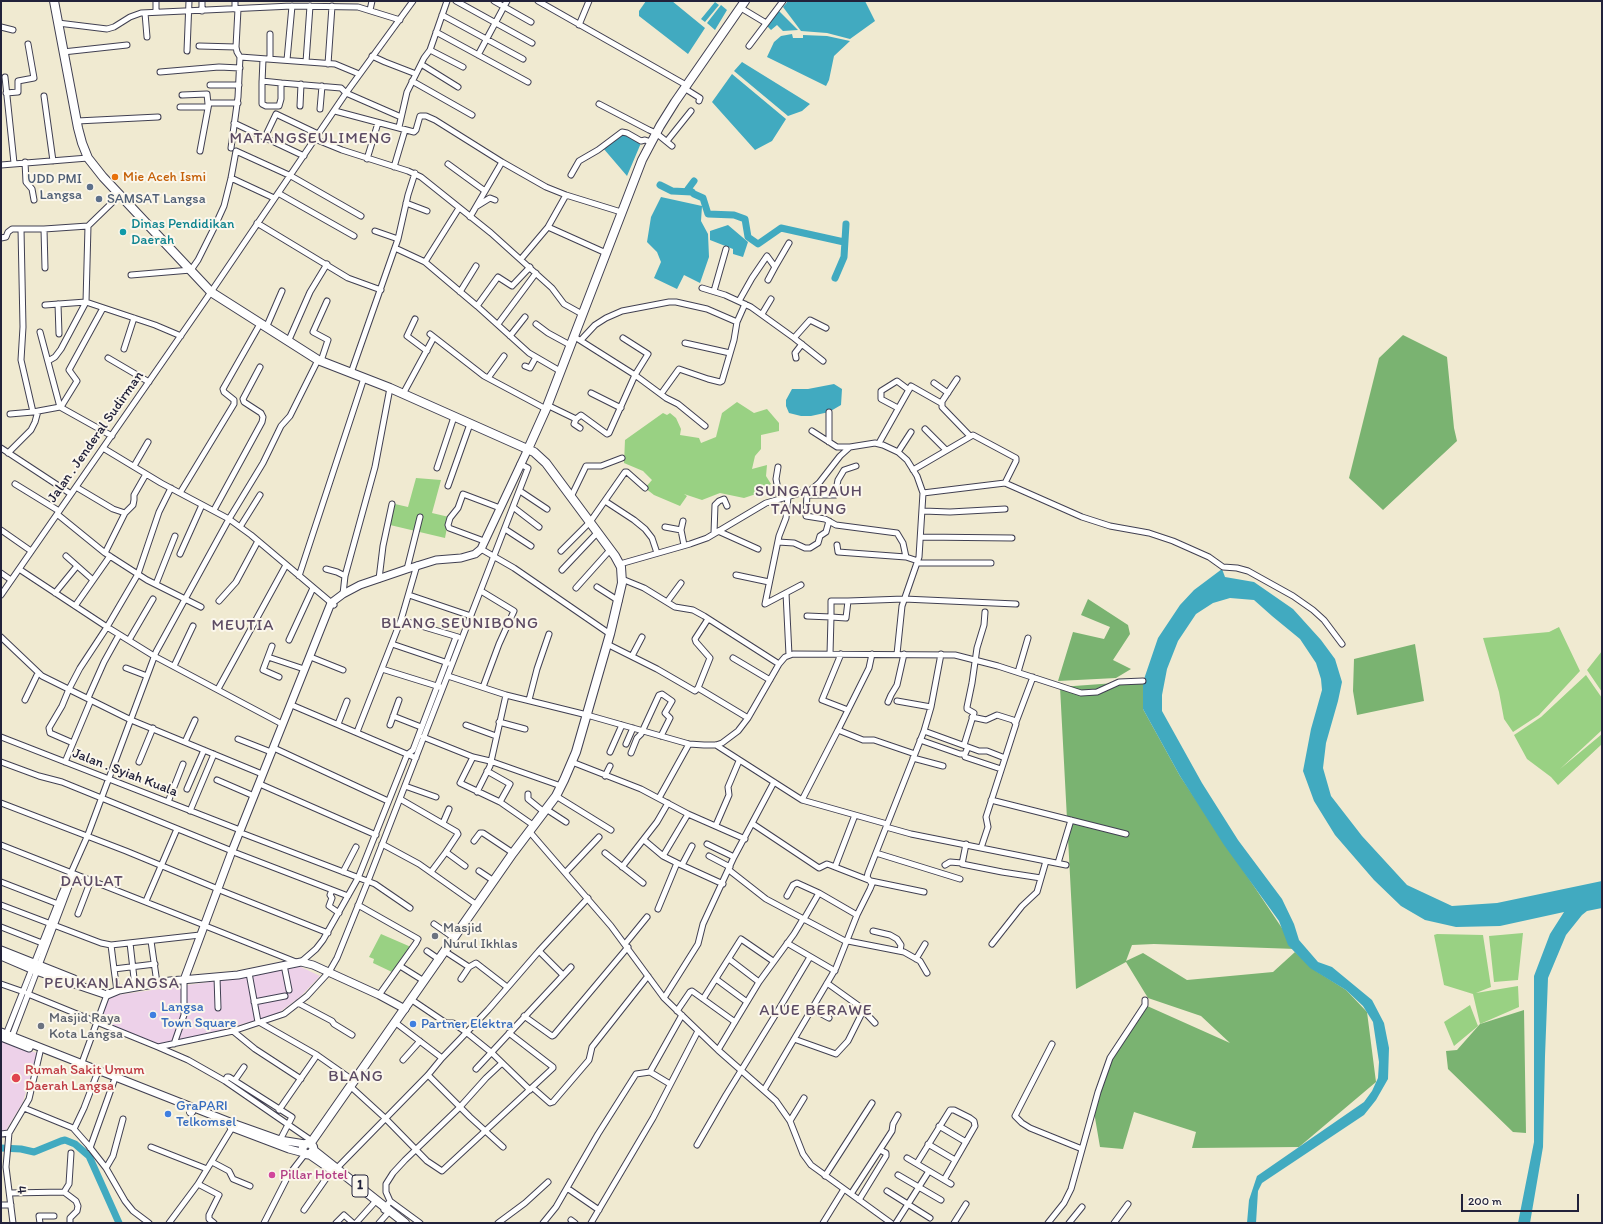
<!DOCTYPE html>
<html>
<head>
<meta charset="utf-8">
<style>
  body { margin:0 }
  #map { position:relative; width:1603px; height:1224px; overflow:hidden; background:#f0ead1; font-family:Itim,sans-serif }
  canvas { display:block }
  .frame { position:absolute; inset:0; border:2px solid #22223b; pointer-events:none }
  .scale { position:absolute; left:1461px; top:1194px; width:118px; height:18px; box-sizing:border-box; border:2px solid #22223b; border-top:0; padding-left:5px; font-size:12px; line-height:14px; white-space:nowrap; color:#22223b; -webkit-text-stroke:3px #fbf7ec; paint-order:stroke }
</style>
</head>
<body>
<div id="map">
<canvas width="1603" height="1224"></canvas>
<div class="frame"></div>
<div class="scale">200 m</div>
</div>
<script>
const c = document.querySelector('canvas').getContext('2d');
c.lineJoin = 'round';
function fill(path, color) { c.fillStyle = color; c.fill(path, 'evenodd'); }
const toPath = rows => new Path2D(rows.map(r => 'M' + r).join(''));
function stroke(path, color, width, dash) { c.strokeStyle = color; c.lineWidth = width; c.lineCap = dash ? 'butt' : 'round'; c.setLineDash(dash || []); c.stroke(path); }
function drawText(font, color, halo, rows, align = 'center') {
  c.font = font + ' Itim,sans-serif'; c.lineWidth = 4; c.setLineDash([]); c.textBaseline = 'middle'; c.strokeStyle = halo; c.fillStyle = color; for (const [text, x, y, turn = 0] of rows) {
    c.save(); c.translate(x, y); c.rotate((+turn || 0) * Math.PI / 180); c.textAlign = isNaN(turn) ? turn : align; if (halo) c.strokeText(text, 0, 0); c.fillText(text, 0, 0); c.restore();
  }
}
const built = toPath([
  [299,966,320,976,300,997,277,1014,177,1043,159,1045,99,1020,110,996,237,978],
  [1,1041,37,1053,23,1102,5,1132,1,1133]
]);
const green = toPath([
  [737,402,754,413,767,409,779,423,779,431,761,435,761,449,755,456,752,469,767,465,766,476,771,484,765,487,762,492,744,498,720,493,702,500,684,494,687,496,680,506,654,495,645,488,652,480,643,471,624,463,625,440,663,413,667,415,670,413,676,418,681,429,680,435,699,438,701,443,716,437,722,413],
  [416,478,441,480,432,513,449,517,445,538,390,525,395,504,408,507],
  [1559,627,1580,671,1539,715,1513,732,1504,719,1499,692,1483,638,1549,632],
  [1602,651,1602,692,1587,670],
  [1586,675,1602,698,1602,730,1560,769,1602,734,1602,744,1558,785,1551,777,1527,759,1514,735,1541,717],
  [1523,933,1518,980,1494,982,1489,936],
  [381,934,411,947,392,972,373,963,374,959,369,957],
  [1437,934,1483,935,1491,987,1476,993,1518,986,1519,1007,1480,1024,1473,994,1444,985,1434,935],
  [1470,1005,1478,1026,1454,1046,1444,1022]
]);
const forest = toPath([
  [1403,335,1447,357,1454,428,1457,441,1383,510,1349,478,1379,358],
  [1088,599,1128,625,1130,634,1113,660,1131,669,1116,678,1058,681,1073,632,1104,639,1110,627,1081,615],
  [1415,644,1424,701,1357,715,1353,691,1354,659],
  [1143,681,1143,709,1180,776,1296,949,1154,944,1132,945,1126,961,1143,953,1187,980,1273,972,1295,952,1316,971,1346,990,1367,1012,1376,1082,1299,1147,1192,1148,1196,1132,1134,1112,1123,1149,1100,1147,1093,1106,1113,1053,1145,1005,1230,1043,1201,1016,1148,998,1126,962,1076,989,1060,687],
  [1524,1010,1526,1133,1513,1132,1448,1069,1446,1051,1457,1050,1480,1024]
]);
const water = toPath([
  [646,1,672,1,705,28,688,54,639,16,639,11],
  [788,1,865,1,875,21,850,39,827,33,801,31,783,7],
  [715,2,719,5,705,22,701,19],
  [721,5,727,10,715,30,707,23],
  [779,11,798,30,783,31,777,25,771,30,767,26],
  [792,34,793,38,803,38,803,35,827,36,850,41,834,56,829,80,826,86,767,57,774,42,781,36],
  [742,62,810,104,802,111,788,116,734,71],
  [732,74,786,119,772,141,755,150,712,102],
  [624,133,641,143,627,176,603,148],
  [661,197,702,206,701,221,708,234,709,257,700,283,684,275,677,289,654,278,661,262,657,252,647,242,651,217],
  [728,225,748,242,743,257,733,254,733,249,710,240,710,231],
  [834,384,842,389,841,405,829,412,811,416,801,416,789,413,786,406,786,400,792,389,808,389],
  [1222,569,1225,577,1254,582,1293,609,1321,640,1335,659,1342,682,1338,701,1326,743,1323,768,1331,796,1362,836,1407,885,1452,906,1497,903,1602,881,1602,908,1587,911,1582,915,1566,935,1548,978,1545,1056,1543,1147,1530,1223,1518,1223,1534,1142,1534,976,1550,934,1564,912,1500,926,1456,927,1425,920,1401,906,1374,880,1335,835,1314,801,1303,771,1311,729,1322,690,1321,679,1316,663,1300,639,1272,616,1254,600,1230,598,1213,603,1196,614,1178,641,1167,669,1162,695,1162,711,1202,783,1238,840,1282,899,1294,924,1299,940,1318,962,1332,967,1372,1000,1384,1023,1389,1048,1388,1079,1376,1100,1364,1115,1262,1183,1258,1191,1256,1223,1247,1223,1249,1200,1257,1176,1364,1102,1372,1091,1378,1078,1379,1062,1373,1022,1363,1006,1346,990,1310,968,1288,945,1279,921,1224,845,1180,776,1143,709,1143,682,1158,638,1180,605,1194,590]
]);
const river = toPath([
  [694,181,688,189,694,194,703,198,708,214,734,215,745,219,748,237,758,244,781,228,844,242],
  [660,185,672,191,692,192],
  [835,278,844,257,846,224],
  [1,1148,21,1149,34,1152,61,1141,65,1140,75,1144,89,1156,119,1223]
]);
const minor = toPath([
  [156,1,156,12],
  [235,1,235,9],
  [456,1,532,43],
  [494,1,531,22],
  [538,1,686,85],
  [741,8,766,23],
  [370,10,372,1],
  [202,11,202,1],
  [145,13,147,37],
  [442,15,523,59],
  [58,23,107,29,114,27,130,17,141,13,292,6,358,7,400,20],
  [579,25,589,1],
  [1,27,13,30],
  [436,32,528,82],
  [199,46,236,47],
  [749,46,783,1],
  [430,50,463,67],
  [187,51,189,1],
  [63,52,127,45],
  [478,55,507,1],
  [372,56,385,62,416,74],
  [240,57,335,64,359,74],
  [270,59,270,34],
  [287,60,292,6],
  [306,62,310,6],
  [328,64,332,6],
  [421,64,458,87],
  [160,72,219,67,240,68],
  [5,77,14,163],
  [262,81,281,83,281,99,279,106,266,106,262,104,262,83,263,59],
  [412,81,472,115],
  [281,83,341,88,346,93,401,117],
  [210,85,239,85],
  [684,88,700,98,699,101],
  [6,93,18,92,18,81,34,78,28,44],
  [182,95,207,94,208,104],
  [44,96,53,161],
  [599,104,649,130,656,133,672,146],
  [300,106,301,84],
  [180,107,208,107],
  [320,109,322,86],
  [335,111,414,132,416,130,420,116,426,116,435,120,502,162,546,187,566,195,621,212],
  [77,121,158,117],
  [234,123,304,156],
  [399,127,407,92,424,58,430,50,447,1],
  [265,137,276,114,318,134],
  [315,139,342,150,408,171,421,177,491,233,552,288,564,304,582,314],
  [667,141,691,111],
  [231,148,238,97,240,57,237,52,236,47,238,9],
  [200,151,209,103,238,103],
  [367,159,378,123],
  [25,162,26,182,32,189,34,200],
  [448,164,485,191],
  [1,165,88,158],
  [394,167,405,130],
  [571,175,579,161,598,150,622,132,627,133,641,141,645,140,651,142],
  [231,178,274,198],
  [278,193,354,236],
  [406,203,427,211],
  [477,206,490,198,495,200],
  [470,217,502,162],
  [257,223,348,278,381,290],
  [548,227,606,253],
  [21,229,23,327,21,360,33,412],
  [44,229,45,268],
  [375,231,398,239],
  [1,238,6,237,8,232,12,229,44,229,88,226,120,195],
  [395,248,425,262,477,306,529,353,560,371],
  [521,259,548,227,566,195],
  [425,262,459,208],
  [775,267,789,243],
  [131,275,191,270,198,260,214,228,224,206,231,178,236,151,291,176,361,216],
  [702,288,725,295,751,307,794,338,823,361],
  [714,291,726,249],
  [460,292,476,266],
  [739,301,752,278,767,256,775,267,768,280],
  [58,304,59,334],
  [45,305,86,302,155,325,181,336],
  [477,306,498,277,512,286,530,267],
  [762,314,771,299],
  [415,319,407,336,427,351],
  [498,324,536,273],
  [536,324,548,333,570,345],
  [266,328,282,291],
  [40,332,60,407],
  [430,334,484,376,546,409],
  [510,336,525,317],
  [794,338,810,320,826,328],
  [578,339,635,375,666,398,678,404,705,426],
  [581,340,595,325,606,318,622,311,669,302,676,302,707,309,737,322],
  [288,342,310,292,327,264],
  [685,343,730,353],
  [124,349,134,318],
  [108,358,149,382],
  [796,358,795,353,802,344],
  [48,361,55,357,61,349,86,302,88,226],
  [321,361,328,340,313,332,327,301],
  [525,366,530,368,536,357],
  [351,373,398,239,408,195,415,173],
  [488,378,504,356],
  [934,383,948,393],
  [591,393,621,408],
  [403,394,434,337],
  [661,394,679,369,708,379,720,382,722,381,734,340,737,322,745,304],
  [942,403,942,407,970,436],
  [547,405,576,419,574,424,580,428],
  [61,407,77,381,69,370,103,308],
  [898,408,881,399,881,391,897,381,909,390],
  [829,412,829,442],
  [10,414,33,412,60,407,112,436],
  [576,419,581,415,607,434,609,433,635,375,648,354,623,338],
  [925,429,946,450],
  [812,431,837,447,850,447],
  [879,443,911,386,941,403,957,379],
  [1,448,71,494],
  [103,448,161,483,229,519,251,535,334,605],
  [898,452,911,432],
  [8,453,31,430,35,422,38,411],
  [134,466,148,442],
  [778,467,776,479,780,499],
  [437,468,454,417],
  [913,470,973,435,1016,458,1016,461,1005,483],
  [15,484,59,511],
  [448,486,470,424],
  [76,487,113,509,125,513],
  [520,491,547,509],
  [807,492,806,516,825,519,836,525,897,533,903,543,906,557],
  [180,493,234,404,234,400,224,392,223,389,260,324],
  [923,493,1005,483,1082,517,1110,526,1149,533,1173,541,1209,557,1223,567,1237,568,1248,571,1293,596,1313,610,1324,620,1342,644],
  [807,495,835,495,838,480,844,470,856,466],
  [571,497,586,466,601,466,622,458],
  [788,497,786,518,779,536,765,604,801,585],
  [605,501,634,520,645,529,652,538,657,553],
  [513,507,539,527],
  [214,510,262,422,263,417,261,413,244,402,243,399,260,367],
  [923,511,950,512,1005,509],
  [57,514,105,553,147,580,201,607],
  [683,521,681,530,684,545],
  [240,527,260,495],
  [665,527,681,530],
  [505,529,531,546],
  [1,530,31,551],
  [718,531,758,549],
  [714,533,715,505,719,501,724,499,727,506],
  [921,537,1012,538],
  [484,541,449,528,448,525,450,518,458,508,463,494,500,508],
  [778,542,794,543,805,548,810,548,818,543,820,536,826,532,829,521],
  [837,545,838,552,906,557,918,561],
  [481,549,514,568,610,634],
  [561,551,590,522,625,472,627,472,645,488],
  [105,553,125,513,133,505,134,500,134,495,146,474],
  [180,554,202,505],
  [66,556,93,580],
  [917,563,991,563],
  [620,564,690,544,707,538,766,503,811,490,819,483,840,456,850,447,875,443,883,445,898,452,907,460,917,476,923,493,919,557,902,606,897,654],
  [19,569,107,627,154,656,282,724],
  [326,569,337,572,345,576],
  [407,569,420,517],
  [562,570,597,533],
  [1,573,11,580],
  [736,575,769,582],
  [299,576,364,378],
  [379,579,383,546,392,504],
  [622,579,644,588,675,607,693,610,704,616,779,664],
  [156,584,175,536],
  [597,587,619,601],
  [576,588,610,550],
  [481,591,514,611,499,644,483,687],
  [55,593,77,566],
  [786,593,789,655],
  [343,594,345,576,375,467,390,388],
  [1,595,211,292,346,93,413,1],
  [409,595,471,616],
  [219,601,236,582,258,541],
  [848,601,904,599,1016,604],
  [667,602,681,583],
  [75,606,110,556],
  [807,616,831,617,846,618,848,601,831,601,831,617,830,654],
  [401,620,458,637],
  [1,637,42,676,131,720,262,774],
  [129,640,153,599],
  [289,640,313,588],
  [392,644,448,663],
  [607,644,657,669,695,691,698,688,748,718],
  [272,646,263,670,279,677],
  [841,654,822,700,848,710],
  [872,654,869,668,838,730,863,740,874,740,915,754],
  [632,656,642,637],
  [268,657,304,669],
  [313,658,343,670],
  [733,658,770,680],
  [174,666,193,626],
  [126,668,147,676],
  [382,669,440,687],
  [1018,672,1028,638],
  [448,676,506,695,587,715,689,744,704,745,716,745,722,743,738,731,748,718,779,664,785,657,793,654,955,655,998,666,1081,693,1097,692,1119,682,1143,681],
  [698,688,710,658,696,642,695,639,708,619],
  [218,689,286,565],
  [88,698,104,662,119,635],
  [25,700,38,673],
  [529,700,537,669,549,634],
  [897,701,931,707],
  [888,702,891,695,897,685,904,654],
  [294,706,416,758],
  [393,716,421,727],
  [972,717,986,720,997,715,1013,720,1016,724,986,817,988,827,981,848],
  [499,722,525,729],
  [1016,722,1033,677],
  [338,724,347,701],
  [390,725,399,700],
  [466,725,496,736],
  [924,731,979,751,987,751,1005,758],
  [357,732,401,620,417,565],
  [1,737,240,830],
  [423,737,473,757,490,761,561,786],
  [238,739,271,752],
  [920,740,960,754,965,754,968,747],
  [185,742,195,720],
  [73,743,50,733,49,728,62,706,69,689,80,668,107,627,138,574,159,512,171,488],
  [626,744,633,728],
  [716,745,802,800,887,824],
  [964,745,974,713,967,709,967,707,972,683,977,648,984,625,985,612],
  [276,749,388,801],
  [610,752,622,725],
  [631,753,637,738,641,734,659,695,662,694,672,701,665,713,670,718,661,736],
  [964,754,965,757,1001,769],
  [473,757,460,783,500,802,533,825],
  [913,758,943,766],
  [1,762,39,776,62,782,232,851],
  [65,762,91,700],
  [139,762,153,728],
  [572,762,641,789,688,814,745,839],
  [487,771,510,784,500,802],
  [605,776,610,766],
  [217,780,254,796],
  [262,785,376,835],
  [405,786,436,797],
  [187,789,204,750],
  [477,792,490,766,506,695],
  [528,794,528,799,544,812],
  [556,796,611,830],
  [659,798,689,744],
  [400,799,457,832,458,834,446,852,465,866],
  [802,800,838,730],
  [991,800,1126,834],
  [168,802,183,764],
  [1,803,126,851,218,889],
  [546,809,566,822],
  [190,811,214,754],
  [443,823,449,809],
  [753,824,819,868,827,864,830,865,871,881,924,892],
  [716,825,729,795,728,787,739,761],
  [886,827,911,834,1066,865],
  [529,831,611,926,664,998,718,1050,776,1101,790,1121,803,1154,811,1165,891,1223],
  [244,834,375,884,410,908],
  [644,840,663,856,677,863],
  [474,841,480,833,483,833,513,853],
  [382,844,419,864,477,905],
  [707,844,734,857],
  [966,844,962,864,1002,872,1041,878],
  [1,845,204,925],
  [236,853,348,896],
  [605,853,643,883],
  [876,853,960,879],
  [663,856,688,814],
  [709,856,730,867],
  [1058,863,1071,820],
  [682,865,692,846],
  [945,865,950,862,962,863],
  [622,867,657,822,668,803],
  [835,867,855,815],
  [729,870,766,899,847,942],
  [479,871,494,881],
  [343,872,356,847],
  [431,872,446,852],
  [566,872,599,837],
  [1,882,58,904],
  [332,890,330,895,332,898,329,906,339,913],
  [222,891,328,933],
  [787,896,793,885,797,883,819,893,857,915],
  [146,901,177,829],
  [1,905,101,943,111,945,200,935],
  [358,905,418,939,416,943,379,995],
  [658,909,677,863,723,884],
  [78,914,91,880],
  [804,919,819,893],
  [434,924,454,938],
  [1,927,42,943],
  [208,927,296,962],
  [873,931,890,935,897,939,901,945,900,951],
  [151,941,157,983],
  [848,941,904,952,920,961,927,973],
  [130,943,135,987],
  [787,943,835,971],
  [625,944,647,917],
  [992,944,1022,906,1037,892,1046,861],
  [111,945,114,969,155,964],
  [427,951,440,960],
  [539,951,563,975],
  [446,952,469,967,476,963,507,987],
  [729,959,759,982],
  [916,959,925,944],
  [301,962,316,949,323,940,358,878,407,755,413,750,456,637],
  [284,965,289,990],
  [400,966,424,981],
  [114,969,117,991],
  [249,973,258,1022],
  [217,977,218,1008],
  [461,979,469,967],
  [716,979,747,1002],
  [827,983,859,1006,875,1023],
  [1,984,24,992],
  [28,994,158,1047,233,1031,284,1014,307,996,329,972,337,958,368,881,528,468,520,464],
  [664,998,698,944,703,924,734,857,774,782],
  [703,999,741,939,773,961],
  [412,1000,446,1023,453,1023,466,1032,492,1053,530,1090],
  [254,1002,285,996],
  [298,1003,332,1021,334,1024,352,1035],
  [812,1009,829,1018],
  [677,1011,690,992,692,991,735,1022],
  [524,1016,552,1036,554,1035,628,947],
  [259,1022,317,1055,354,1081],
  [396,1023,442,1058],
  [233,1031,255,1049,301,1079],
  [5,1037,62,893,87,837,156,652,229,519,263,463,281,426,290,416,318,360],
  [11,1039,73,876],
  [794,1039,836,1054,848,1041,864,1009],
  [174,1044,184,1015,184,980],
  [1052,1044,1015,1116,1022,1123,1030,1128,1082,1149],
  [158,1047,188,1060,225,1081,312,1141],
  [718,1050,759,982,794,934,803,919],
  [403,1060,420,1041],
  [80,1068,108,992],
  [476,1069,571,967],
  [650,1072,670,1084],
  [428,1075,470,1117,503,1147],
  [235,1080,244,1067],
  [225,1081,227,1077,229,1077,292,1117,280,1140],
  [350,1086,385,1118,427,1161,442,1171,553,1068,553,1067,509,1033],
  [533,1088,550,1103,553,1102,589,1060,592,1047,648,976],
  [764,1090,836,968,857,915,870,889,872,884,867,877,868,873,924,731,931,707,941,654],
  [24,1108,73,1128,88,1145,106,1168,125,1201,133,1211,149,1223],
  [279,1110,317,1055],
  [790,1121,804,1098],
  [939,1126,966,1142],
  [74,1129,84,1108,97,1074],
  [1,1134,9,1133],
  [928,1144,955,1160],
  [697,1145,726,1095,779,1009,810,957],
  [151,1147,207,1169],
  [90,1148,114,1081],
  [907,1158,951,1184],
  [212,1162,229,1171,233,1179,250,1186],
  [917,1163,950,1110,954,1110,970,1118,974,1121,975,1126,944,1180],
  [106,1168,113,1156,123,1119],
  [337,1168,428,1075,442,1058,488,1010,539,951,588,898],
  [898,1175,941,1200],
  [825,1176,872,1103],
  [198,1184,219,1195,209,1215,209,1219,214,1223],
  [567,1188,599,1210],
  [887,1191,930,1218],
  [64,1192,69,1184,71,1153],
  [10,1193,64,1192,76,1201,78,1206,77,1211,70,1218,70,1223],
  [851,1194,892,1131,893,1124,898,1115],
  [859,1200,886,1156,886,1153,880,1150],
  [390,1201,420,1223],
  [1,1205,11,1205],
  [304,1210,332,1170],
  [384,1210,390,1201,386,1192,386,1184,393,1173,405,1160,460,1107,486,1078,502,1063],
  [571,1220,575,1223],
  [13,1223,6,1167,9,1133,29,1099,40,1052],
  [40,1223,39,1216,54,1216],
  [169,1223,198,1184,232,1128],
  [264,1223,288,1176,305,1154],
  [336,1223,344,1215,353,1223],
  [356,1223,374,1203],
  [379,1223,387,1214],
  [498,1223,525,1203,548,1182],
  [543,1223,556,1207,598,1134,636,1074,650,1072,682,1015],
  [591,1223,653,1118,698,1031],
  [823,1223,844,1189],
  [896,1223,929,1171],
  [954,1223,966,1204],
  [1048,1223,1064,1203,1071,1189,1098,1092,1110,1058,1145,1005,1145,1000],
  [1069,1223,1082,1207],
  [1114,1223,1128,1204]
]);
const major = toPath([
  [1,950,74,979],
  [1,956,36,971,107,995,119,990,170,981,238,975,301,962,313,965,379,995,405,1009],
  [184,980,232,851,331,603,343,594,360,585,407,569,436,560,461,558,475,554,481,549,528,449],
  [1,1032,235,1124,280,1140,305,1144],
  [1,1037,29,1048],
  [231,1127,289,1149,304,1153]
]);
const highway = toPath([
  [54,1,78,128,82,143,88,158,103,177,211,292,318,360,390,388,534,452,546,463,615,556,621,567,622,583,610,634,576,752,564,780,556,796,513,853,310,1144],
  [528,449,546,409,642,160,660,126,675,102,745,1],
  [191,1112,193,1108],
  '302.5 1149a5.5 5.5 0 1 1 11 0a5.5 5.5 0 1 1-11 0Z',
  [313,1150,405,1223],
  [309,1154,335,1172]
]);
const markers = [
  [115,177,4,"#e8710a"],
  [90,187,4,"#5c6f8a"],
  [99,199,4,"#5c6f8a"],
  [123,232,4,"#0f9aa8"],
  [435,936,4,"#6b7280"],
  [153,1015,4,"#3f7fe0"],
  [413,1024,4,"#3f7fe0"],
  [41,1026,4,"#6b7280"],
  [16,1078,5,"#e0444e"],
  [168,1114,4,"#3f7fe0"],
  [272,1175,4,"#d1479c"]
];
const shields = [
  [360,1186,16]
];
const shieldNames = [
  ["1",360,1186]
];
const foodNames = [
  ["Mie Aceh Ismi",123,177]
];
const serviceNames = [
  ["UDD PMI",82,179],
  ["Langsa",82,195],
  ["SAMSAT Langsa",107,199,"left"]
];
const cultureNames = [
  ["Dinas Pendidikan",131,224],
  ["Daerah",131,240]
];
const streetNames = [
  ["Jalan . Jenderal Sudirman",96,437,-55],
  ["Jalan . Syiah Kuala",125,773,21],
  ["4",21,1190,83]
];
const worshipNames = [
  ["Masjid",443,928],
  ["Nurul Ikhlas",443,944],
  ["Masjid Raya",49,1018],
  ["Kota Langsa",49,1034]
];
const shopNames = [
  ["Langsa",161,1007],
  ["Town Square",161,1023],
  ["Partner Elektra",421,1024],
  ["GraPARI",176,1106],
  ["Telkomsel",176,1122]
];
const healthNames = [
  ["Rumah Sakit Umum",25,1070],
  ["Daerah Langsa",25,1086]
];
const hotelNames = [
  ["Pillar Hotel",280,1175]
];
const quarterNames = [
  ["MATANGSEULIMENG",311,139],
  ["SUNGAIPAUH",809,492],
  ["TANJUNG",809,510],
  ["BLANG SEUNIBONG",460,624],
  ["MEUTIA",243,626],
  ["DAULAT",92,882],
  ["PEUKAN LANGSA",112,984],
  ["ALUE BERAWE",816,1011],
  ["BLANG",356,1077]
];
fill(built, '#edd1e9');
fill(green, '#99d183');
fill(forest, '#7ab371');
fill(water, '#41aac0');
stroke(river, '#41aac0', 7);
stroke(minor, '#414052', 7);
stroke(major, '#414052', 9);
stroke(highway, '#414052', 10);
stroke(minor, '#fff', 5);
stroke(major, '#fff', 7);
stroke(highway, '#fff', 8);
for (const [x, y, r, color] of markers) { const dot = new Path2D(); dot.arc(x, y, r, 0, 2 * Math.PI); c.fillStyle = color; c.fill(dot); stroke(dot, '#fbf7ec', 1.5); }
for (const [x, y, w] of shields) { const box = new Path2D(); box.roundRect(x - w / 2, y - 11, w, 22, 3); c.fillStyle = '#fbf7ec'; c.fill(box); stroke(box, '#22223b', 1); }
drawText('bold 13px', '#22223b', null, shieldNames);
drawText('14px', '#c56008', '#fbf7ec', foodNames, 'left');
drawText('14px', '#4e5e75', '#fbf7ec', serviceNames, 'right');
drawText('14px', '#0d838f', '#fbf7ec', cultureNames, 'left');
drawText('14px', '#22223b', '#fbf7ec', streetNames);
drawText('14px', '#5b616d', '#fbf7ec', worshipNames, 'left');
drawText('14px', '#366cbe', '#fbf7ec', shopNames, 'left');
drawText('14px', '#be3a42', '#fbf7ec', healthNames, 'left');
drawText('14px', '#b23c85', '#fbf7ec', hotelNames, 'left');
c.letterSpacing = '1px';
drawText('16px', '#5c4b63', '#fbf7ec', quarterNames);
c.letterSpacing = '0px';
</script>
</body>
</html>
